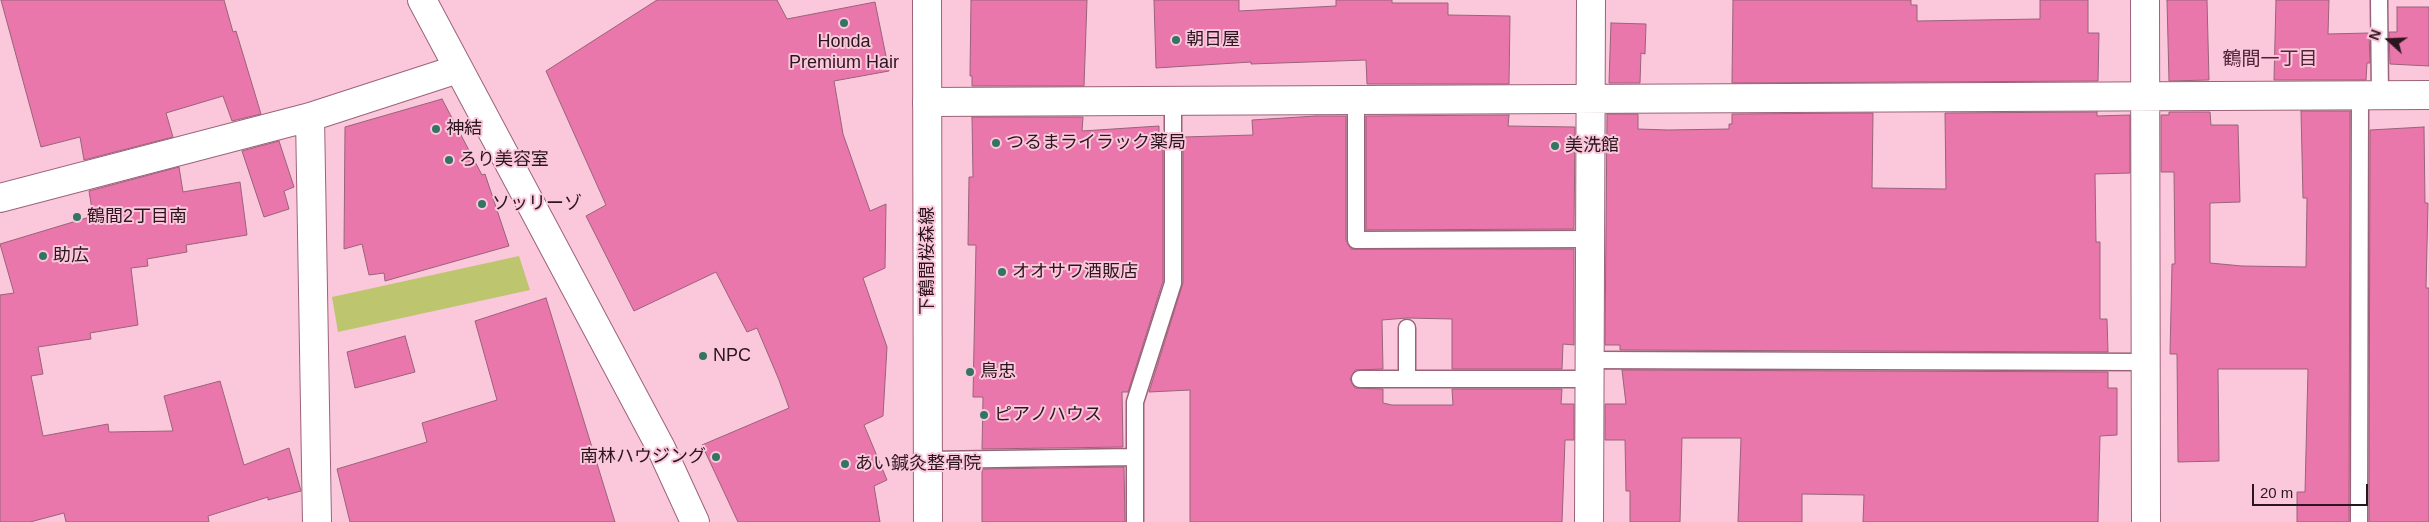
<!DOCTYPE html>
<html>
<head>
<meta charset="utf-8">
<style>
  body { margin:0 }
  #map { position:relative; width:2429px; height:522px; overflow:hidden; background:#fbc8db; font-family:Helvetica,sans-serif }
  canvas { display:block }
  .north { position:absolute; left:2364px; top:15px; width:50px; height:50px; -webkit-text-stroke:4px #fbc8db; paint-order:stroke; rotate:290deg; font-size:14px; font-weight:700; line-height:20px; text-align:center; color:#2b151e }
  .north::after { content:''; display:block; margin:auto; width:18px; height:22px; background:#2b151e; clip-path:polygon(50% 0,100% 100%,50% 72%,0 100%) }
  .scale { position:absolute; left:2252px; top:484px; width:116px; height:22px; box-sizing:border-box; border:2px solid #2b151e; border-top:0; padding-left:6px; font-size:15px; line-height:18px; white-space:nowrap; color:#2b151e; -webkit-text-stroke:4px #fbc8db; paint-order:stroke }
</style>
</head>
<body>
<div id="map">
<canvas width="2429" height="522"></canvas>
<div class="north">N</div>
<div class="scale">20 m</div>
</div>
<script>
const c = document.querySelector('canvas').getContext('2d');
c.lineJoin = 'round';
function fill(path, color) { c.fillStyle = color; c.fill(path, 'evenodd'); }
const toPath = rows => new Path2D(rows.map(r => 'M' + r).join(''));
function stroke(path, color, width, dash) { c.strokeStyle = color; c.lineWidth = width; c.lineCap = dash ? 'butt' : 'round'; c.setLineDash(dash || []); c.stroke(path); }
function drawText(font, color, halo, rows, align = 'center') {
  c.font = font + ' Helvetica,"Noto Sans JP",sans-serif'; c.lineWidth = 4; c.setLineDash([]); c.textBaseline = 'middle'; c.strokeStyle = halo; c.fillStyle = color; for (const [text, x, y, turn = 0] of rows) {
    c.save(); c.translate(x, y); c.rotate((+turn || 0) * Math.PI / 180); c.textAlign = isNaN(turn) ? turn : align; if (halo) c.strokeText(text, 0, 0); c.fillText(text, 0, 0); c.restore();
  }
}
const green = toPath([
  [519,256,530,290,338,332,332,297]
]);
const building = toPath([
  [1,0,224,0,233,32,236,31,261,114,232,121,223,96,166,113,173,137,84,160,80,137,41,147,1,0],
  [657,0,777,0,787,19,875,2,889,71,834,81,843,134,870,211,886,204,885,268,863,278,887,347,883,416,864,425,887,480,874,486,880,522,738,522,702,445,789,408,779,380,757,328,747,332,716,272,634,311,586,216,606,205,546,71,657,0],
  [971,0,1087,0,1084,86,972,86,972,76,970,76,971,0],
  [1154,0,1239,0,1239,11,1336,6,1336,0,1392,0,1392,3,1448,3,1448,15,1510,16,1509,84,1367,84,1366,60,1251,64,1251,62,1156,68,1154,0],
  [1733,0,1911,0,1911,5,1917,5,1917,21,2040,19,2040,0,2088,0,2088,33,2099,33,2098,81,1732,83,1733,0],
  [2167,0,2207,0,2209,80,2169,81,2167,0],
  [2276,0,2329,0,2328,34,2369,33,2370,63,2367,63,2366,80,2274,80,2276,0],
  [2397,7,2429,7,2429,66,2390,64,2389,32,2397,32,2397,7],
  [1611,23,1646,24,1645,54,1641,53,1640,83,1609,83,1611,23],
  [442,99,482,175,485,174,509,246,385,281,384,273,369,275,362,244,344,249,345,127,442,99],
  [2301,111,2350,111,2349,522,2297,522,2297,492,2305,492,2308,369,2218,369,2219,461,2178,462,2177,354,2170,354,2172,264,2175,264,2174,172,2161,172,2161,115,2169,115,2169,112,2210,112,2211,125,2238,125,2240,202,2210,203,2210,263,2242,266,2306,267,2307,198,2303,198,2301,111],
  [2097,112,2097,116,2130,115,2130,173,2095,174,2096,242,2100,242,2100,319,2107,319,2108,352,1620,350,1620,345,1605,345,1607,114,1638,114,1638,129,1668,130,1729,129,1729,124,1732,124,1732,114,1873,113,1872,188,1946,189,1945,113,2097,112],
  [1509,115,1508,126,1575,127,1574,229,1366,230,1366,116,1509,115],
  [1316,116,1346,116,1346,240,1351,249,1574,249,1574,345,1563,344,1562,369,1452,369,1452,319,1407,318,1382,320,1383,369,1355,370,1350,379,1355,388,1383,389,1383,403,1392,405,1453,405,1452,389,1562,389,1561,404,1574,404,1574,440,1565,440,1562,522,1190,522,1190,390,1149,392,1183,283,1183,137,1253,135,1252,120,1316,116],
  [972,117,1083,117,1082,131,1159,126,1159,138,1163,138,1163,281,1128,392,1122,392,1123,447,982,449,983,397,973,397,976,245,968,245,969,177,973,177,972,117],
  [2424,127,2425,203,2428,203,2426,288,2429,288,2429,522,2369,522,2370,130,2424,127],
  [279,141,294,187,284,191,289,209,264,217,242,151,279,141],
  [179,167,183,192,240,182,247,235,186,245,187,252,147,259,148,266,131,268,138,325,90,333,91,339,38,347,43,374,31,376,43,436,108,424,109,432,173,431,164,396,220,381,244,465,289,448,301,491,268,500,268,497,208,516,209,522,66,522,64,513,30,522,0,522,0,295,14,293,0,244,93,216,89,191,179,167],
  [546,298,615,522,350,522,337,469,427,442,422,423,497,400,475,321,546,298],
  [405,336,415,372,355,388,347,352,405,336],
  [1622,370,2108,372,2108,388,2117,388,2117,435,2100,436,2098,522,1863,522,1864,495,1802,494,1802,522,1738,522,1741,438,1682,438,1680,522,1630,522,1630,491,1626,491,1625,440,1605,440,1605,404,1626,404,1622,370],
  [1124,467,1125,522,982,522,982,469,1124,467]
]);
const service = toPath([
  [2379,0,2380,96],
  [1356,100,1356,240,1590,239],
  [1590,360,2146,362],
  [1360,379,1590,379],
  [1407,379,1407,328],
  [928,460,1134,457],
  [1135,522,1135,402,1173,283,1173,101],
  [2359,522,2360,96]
]);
const minor = toPath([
  [2145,0,2146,522],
  [927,102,2429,95],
  [310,117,317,522],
  [0,198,310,117,458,69],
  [1589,522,1591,0]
]);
const tertiary = toPath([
  [422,0,661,448,695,522],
  [927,0,928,522]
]);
const markers = [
  [844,23,5,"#347463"],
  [1176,40,5,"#347463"],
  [436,129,5,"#347463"],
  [996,143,5,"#347463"],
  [1555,146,5,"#347463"],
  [449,160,5,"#347463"],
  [482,204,5,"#347463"],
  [77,217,5,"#347463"],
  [43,256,5,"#347463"],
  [1002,272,5,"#347463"],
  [703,356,5,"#347463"],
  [970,372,5,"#347463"],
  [984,415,5,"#347463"],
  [716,457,5,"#347463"],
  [845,464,5,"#347463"]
];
const poiNames = [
  ["朝日屋",1186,40],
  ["Honda",844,42,"center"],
  ["Premium Hair",844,63,"center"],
  ["神結",446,129],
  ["つるまライラック薬局",1006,143],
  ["美洗館",1565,146],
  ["ろり美容室",459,160],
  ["ソッリーゾ",492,204],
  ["鶴間2丁目南",87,217],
  ["助広",53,256],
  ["オオサワ酒販店",1012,272],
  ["NPC",713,356],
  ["鳥忠",980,372],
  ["ピアノハウス",994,415],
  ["南林ハウジング",706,457,"right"],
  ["あい鍼灸整骨院",855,464]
];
const streetNames = [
  ["下鶴間桜森線",928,261,-90]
];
const neighbourhoodNames = [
  ["鶴間一丁目",2270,60]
];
fill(green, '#bdc56f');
fill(building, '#ea77ab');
stroke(building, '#9a6279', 1);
stroke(service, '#9b637a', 19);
stroke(minor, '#9b637a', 30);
stroke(tertiary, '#9b637a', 30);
stroke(service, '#fff', 16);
stroke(minor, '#fff', 28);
stroke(tertiary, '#fff', 28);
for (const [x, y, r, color] of markers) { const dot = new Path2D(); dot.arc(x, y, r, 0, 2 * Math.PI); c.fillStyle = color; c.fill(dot); stroke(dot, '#fbc8db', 2); }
drawText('18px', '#2b151e', '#fbc8db', poiNames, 'left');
drawText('18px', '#2b151e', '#fbc8db', streetNames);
drawText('19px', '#532239', '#fbc8db', neighbourhoodNames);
</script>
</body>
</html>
